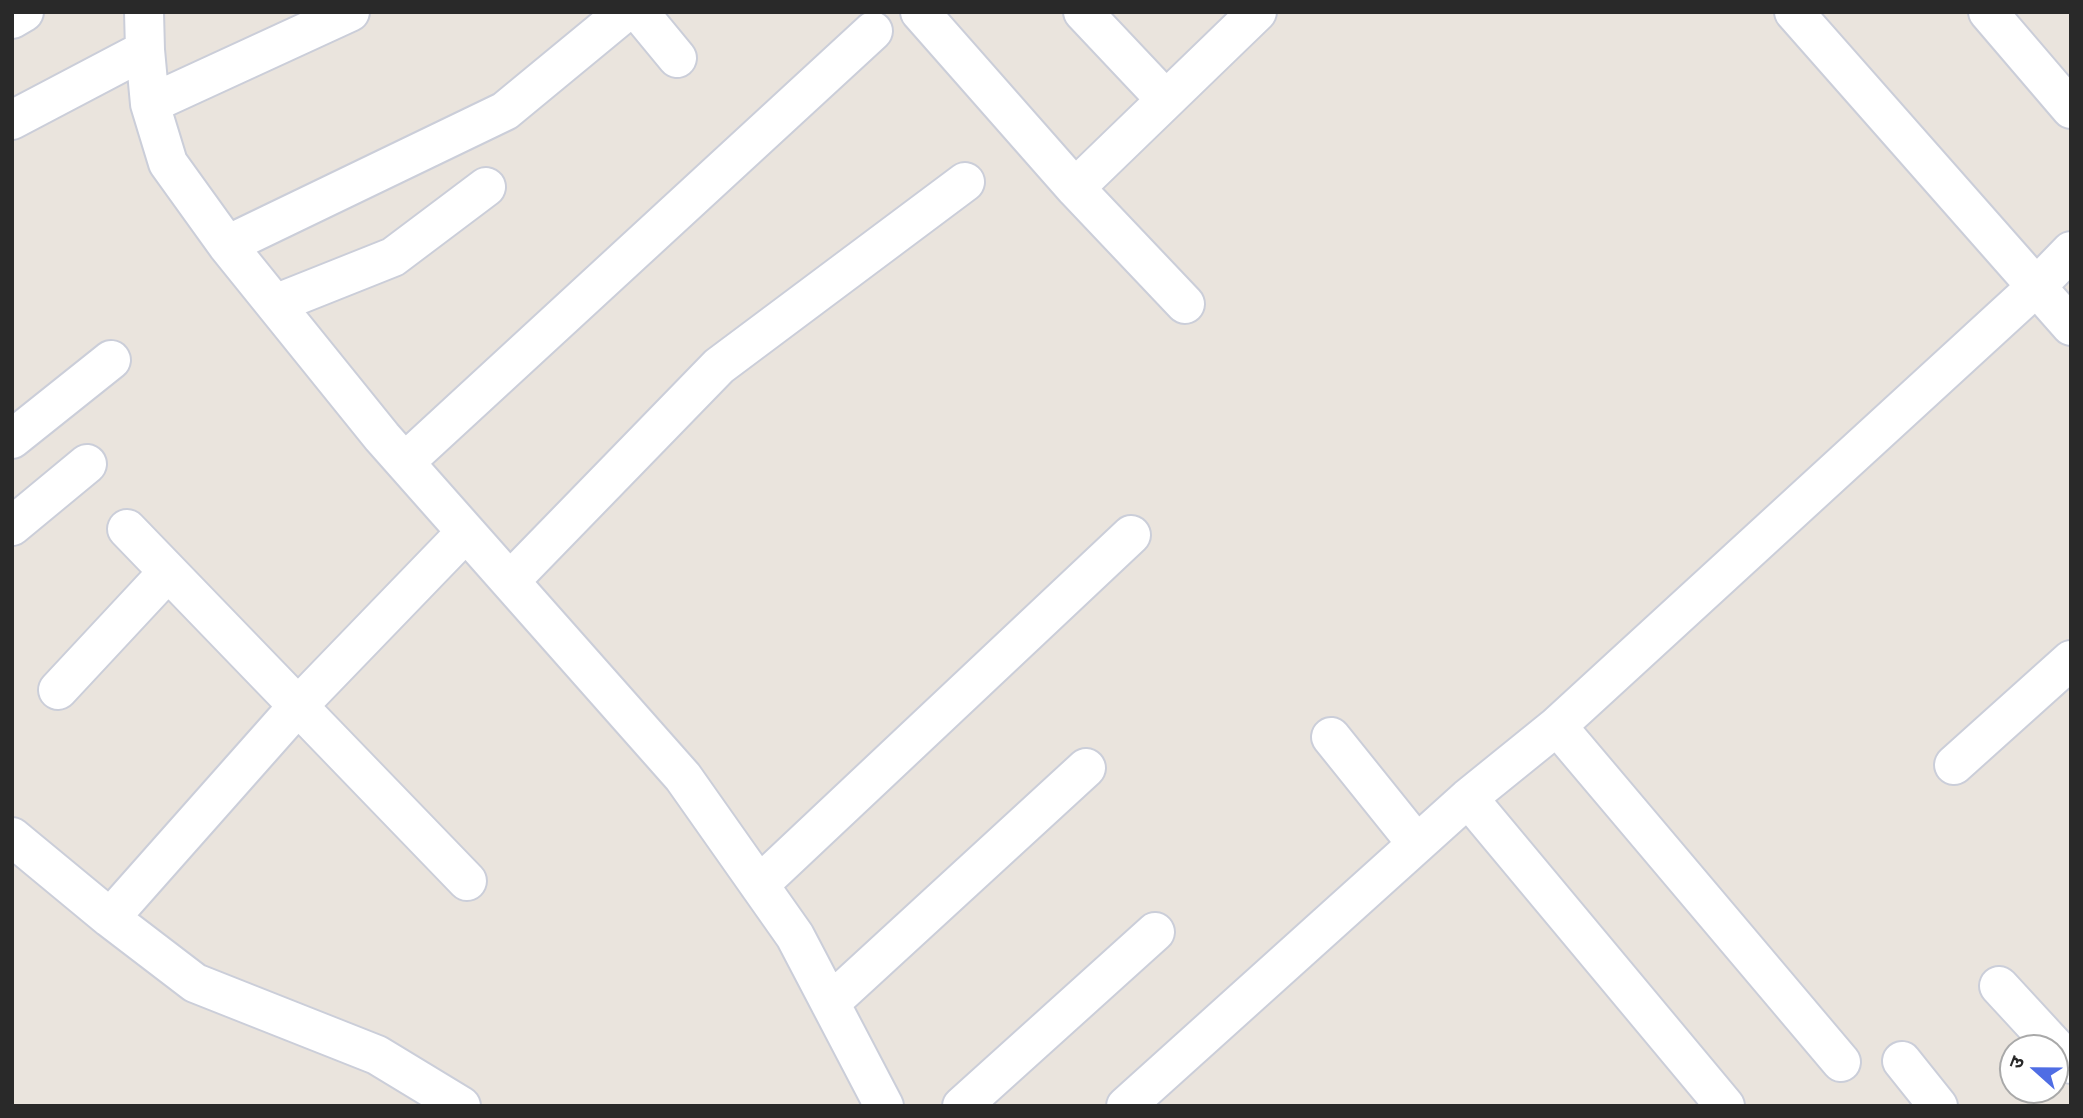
<!DOCTYPE html>
<html>
<head>
<meta charset="utf-8">
<style>
  body { margin:0 }
  #map { position:relative; width:2083px; height:1118px; overflow:hidden; background:#eae4dd; font-family:"PT Sans","Noto Sans Devanagari",sans-serif }
  canvas { display:block }
  .frame { position:absolute; inset:0; border:14px solid #292929; pointer-events:none }
  .north { position:absolute; left:1999px; top:1034px; width:70px; height:70px; box-sizing:border-box; background:#fff; border:2px solid #a9a9a9; border-radius:50%; rotate:291deg; font-size:19px; font-weight:700; line-height:28px; text-align:center; color:#292929 }
  .north::after { content:''; display:block; margin:auto; width:24px; height:32px; background:#4f6de4; clip-path:polygon(50% 0,100% 100%,50% 72%,0 100%) }
</style>
</head>
<body>
<div id="map">
<canvas width="2083" height="1118"></canvas>
<div class="frame"></div>
<div class="north">उ</div>
</div>
<script>
const c = document.querySelector('canvas').getContext('2d');
c.lineJoin = 'round';
const toPath = rows => new Path2D(rows.map(r => 'M' + r).join(''));
function stroke(path, color, width, dash) { c.strokeStyle = color; c.lineWidth = width; c.lineCap = dash ? 'butt' : 'round'; c.setLineDash(dash || []); c.stroke(path); }
const minor = toPath([
  [144,12,145,50,150,104,168,163,227,245,382,437,683,777,795,936,884,1106],
  [639,12,677,58],
  [920,12,1075,188,1185,304],
  [1083,12,1166,100],
  [1794,12,2071,326],
  [1988,12,2071,109],
  [12,19,24,12],
  [150,104,350,12],
  [12,120,145,50],
  [1075,188,1257,12],
  [227,245,505,111,625,12],
  [275,304,393,257,486,187],
  [12,439,111,360],
  [405,462,873,31],
  [12,526,87,464],
  [127,529,467,881],
  [510,581,719,366,965,182],
  [58,690,167,573],
  [1557,726,1841,1062],
  [1331,737,1417,844],
  [1954,765,2071,660],
  [1468,798,1725,1106],
  [12,837,110,918,195,983,377,1055,461,1106],
  [759,885,1131,535],
  [110,918,297,707,466,532],
  [1999,986,2071,1064],
  [830,1003,1086,768],
  [1902,1061,1938,1106],
  [962,1106,1155,932],
  [1126,1106,1468,798,1557,726,2037,286,2071,251]
]);
stroke(minor, '#cbced9', 42);
stroke(minor, '#fff', 38);
</script>
</body>
</html>
